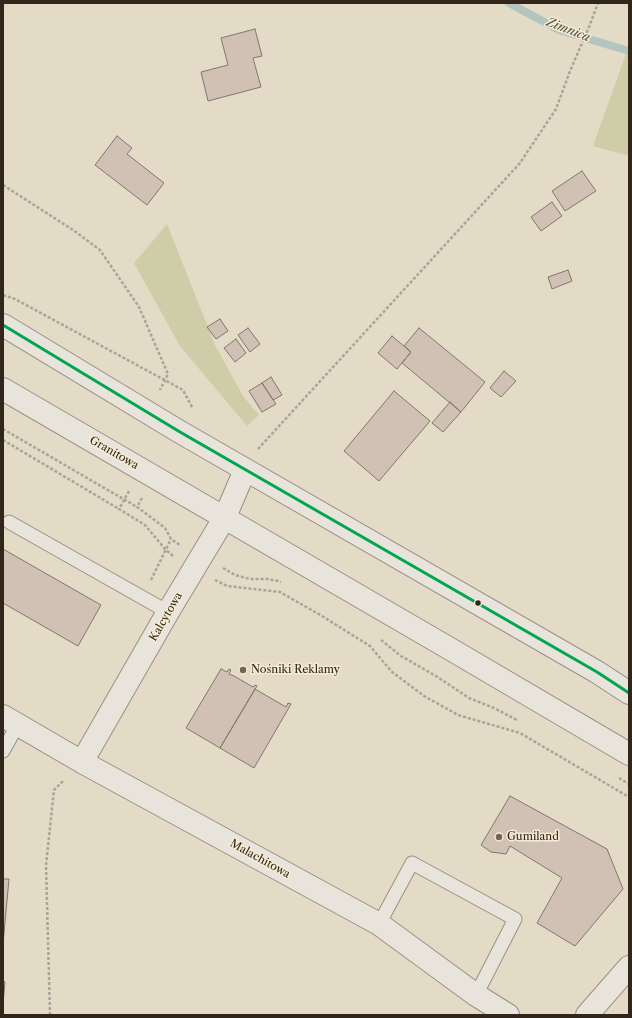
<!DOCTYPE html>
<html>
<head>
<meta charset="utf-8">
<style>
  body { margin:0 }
  #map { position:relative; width:632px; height:1018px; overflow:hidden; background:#e4dbc7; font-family:"Libre Caslon Text",serif }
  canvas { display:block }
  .frame { position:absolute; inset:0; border:4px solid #31251c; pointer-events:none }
</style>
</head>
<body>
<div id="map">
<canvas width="632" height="1018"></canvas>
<div class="frame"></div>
</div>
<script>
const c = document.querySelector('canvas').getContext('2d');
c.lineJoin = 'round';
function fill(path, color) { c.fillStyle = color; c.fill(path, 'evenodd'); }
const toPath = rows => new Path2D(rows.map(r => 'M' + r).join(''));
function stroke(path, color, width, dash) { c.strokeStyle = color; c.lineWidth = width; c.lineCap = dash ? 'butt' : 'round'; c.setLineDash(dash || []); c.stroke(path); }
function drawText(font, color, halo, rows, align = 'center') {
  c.font = font + ' "Libre Caslon Text",serif'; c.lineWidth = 3; c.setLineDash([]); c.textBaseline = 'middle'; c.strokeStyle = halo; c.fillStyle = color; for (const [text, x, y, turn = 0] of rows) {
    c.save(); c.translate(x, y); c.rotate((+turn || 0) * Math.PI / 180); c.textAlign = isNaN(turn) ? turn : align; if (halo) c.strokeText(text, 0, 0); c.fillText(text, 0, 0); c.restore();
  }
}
const green = toPath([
  [629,45,629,156,593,146],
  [167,224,215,345,243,396,259,415,247,426,180,346,134,263]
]);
const stream = toPath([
  [509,3,559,30,629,51]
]);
const building = toPath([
  [255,29,262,56,253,58,261,87,208,101,201,72,228,65,221,38,255,29],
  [117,136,132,148,127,154,164,183,147,205,95,165,117,136],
  [582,171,596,191,565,211,552,191,582,171],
  [552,202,562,216,541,231,531,217,552,202],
  [568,270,572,281,552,289,548,277,568,270],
  [220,319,228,331,216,339,207,327,220,319],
  [248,328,260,344,250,352,238,335,248,328],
  [419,328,485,382,461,412,402,363,411,352,404,346,419,328],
  [392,336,411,352,397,369,378,353,392,336],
  [236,339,246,353,235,362,224,348,236,339],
  [504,371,516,381,501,397,490,388,504,371],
  [271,377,282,395,273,400,262,383,271,377],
  [262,383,276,404,262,412,249,391,262,383],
  [394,391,430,421,379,481,344,451,394,391],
  [450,402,461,412,443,432,432,423,450,402],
  [3,549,101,605,78,646,3,603,3,549],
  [221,669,227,672,229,669,231,670,229,674,234,676,253,687,255,685,257,686,220,748,186,728,221,669],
  [255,689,286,707,288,703,291,704,254,768,220,748,255,689],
  [510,796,607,849,623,889,575,946,537,923,562,878,510,846,506,854,491,852,481,845,510,796],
  [3,879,9,879,3,944,3,879],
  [3,980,5,982,3,1004,3,980]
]);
const path = toPath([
  [3,185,73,230,100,250,139,307,168,374,160,390],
  [3,295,15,299,183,390,193,409],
  [3,429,137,507],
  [3,440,119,509],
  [258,449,520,163,556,109,570,71,589,27,598,3],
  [129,491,119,509,145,525,165,549,173,556],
  [142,498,137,507,165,528,171,539,180,545],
  [223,568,235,575,250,579,267,579,278,581,281,582],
  [151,580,171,539],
  [215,580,227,586,280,592,322,616,370,646,392,672,424,696,458,715,520,733,629,797],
  [381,640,401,656,436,676,469,698,494,708,517,720],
  [619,778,629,784],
  [50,1015,46,865,54,790,64,780]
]);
const service = toPath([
  [9,522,168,612],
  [3,751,18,724],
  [379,924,412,863,515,919,476,995]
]);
const minor = toPath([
  [3,325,180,432,597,672,629,693],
  [3,389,452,650,629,754],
  [3,716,82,762,379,924,476,995,508,1015],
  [82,762,168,612,225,517,245,470],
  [587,1015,629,967]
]);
const bus1 = toPath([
  [3,325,180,432,597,672,629,693]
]);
const markers = [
  [478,603,3.5,"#31251c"],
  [243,670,4,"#706558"],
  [499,837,4,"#706558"]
];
const streetNames = [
  ["Granitowa",114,453,30],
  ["Kalcytowa",166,617,-60],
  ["Malachitowa",260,859,29]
];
const poiNames = [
  ["Nośniki Reklamy",251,670],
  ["Gumiland",507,837]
];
const waterNames = [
  ["Zimnica",568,30,21]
];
fill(green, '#cfcda8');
stroke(stream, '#b4c4bf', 8);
fill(building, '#d1c1b4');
stroke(building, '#7e776d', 1);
stroke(service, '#979084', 15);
stroke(minor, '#979084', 24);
stroke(path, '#a8a49b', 2.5, [3, 2]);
stroke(service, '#e9e4db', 13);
stroke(minor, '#e9e4db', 22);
stroke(bus1, '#00a651', 3);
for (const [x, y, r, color] of markers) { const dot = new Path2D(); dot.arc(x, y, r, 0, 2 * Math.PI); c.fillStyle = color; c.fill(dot); stroke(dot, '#f5ebd3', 1.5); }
drawText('11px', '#31251c', '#f5ebd3', streetNames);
drawText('11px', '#31251c', '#f5ebd3', poiNames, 'left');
drawText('italic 12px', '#52524c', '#f5ebd3', waterNames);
</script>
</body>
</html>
